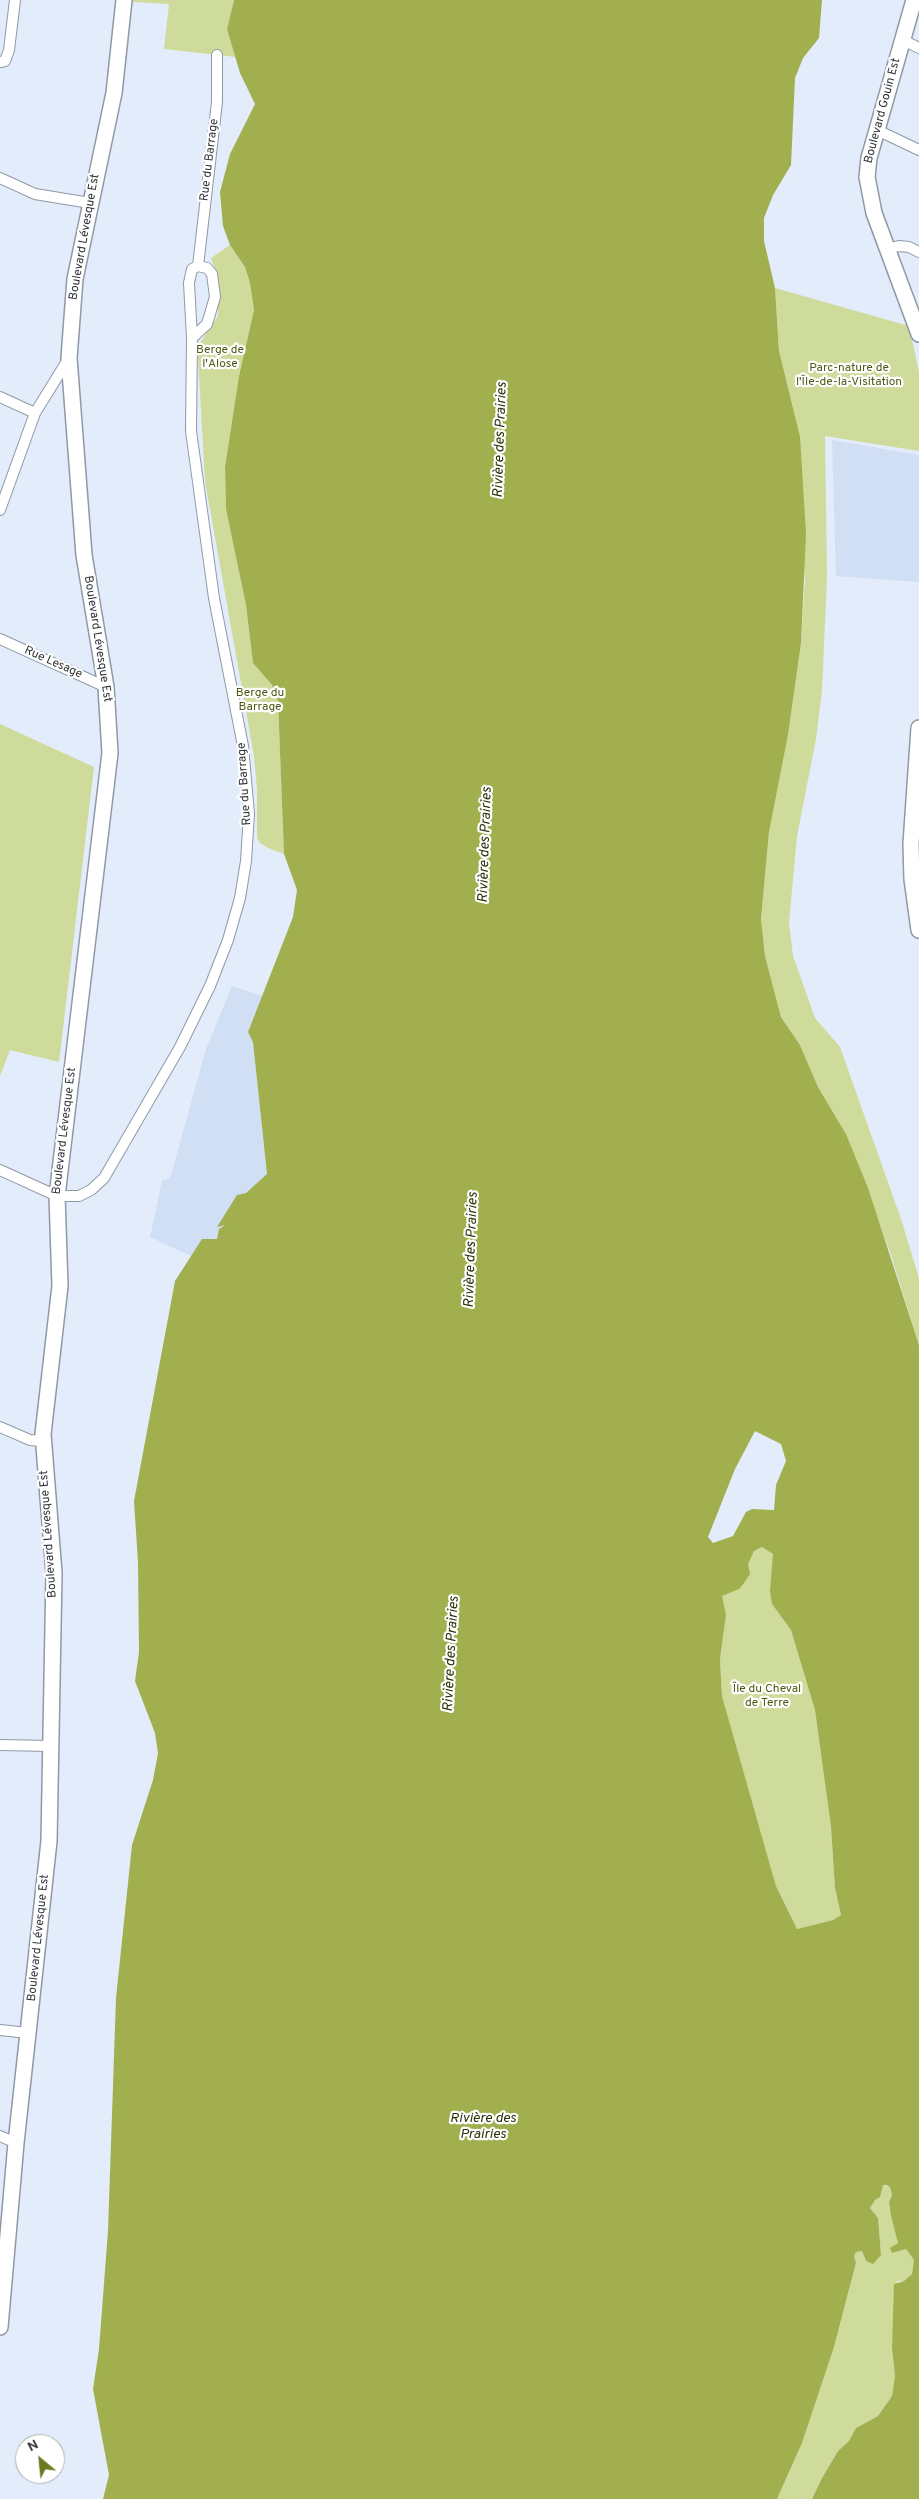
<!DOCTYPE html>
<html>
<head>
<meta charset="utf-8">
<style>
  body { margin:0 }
  #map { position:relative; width:919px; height:2499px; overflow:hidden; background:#e2ecfa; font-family:Overpass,sans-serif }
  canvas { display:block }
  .north { position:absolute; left:15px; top:2434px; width:50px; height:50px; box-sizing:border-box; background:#fff; border:1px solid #acadaf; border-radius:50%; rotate:332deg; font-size:14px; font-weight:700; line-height:20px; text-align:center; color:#2f3338 }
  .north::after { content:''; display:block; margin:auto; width:18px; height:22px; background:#6e7924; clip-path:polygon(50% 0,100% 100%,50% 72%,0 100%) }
</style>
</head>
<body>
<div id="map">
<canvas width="919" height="2499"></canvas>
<div class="north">N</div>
</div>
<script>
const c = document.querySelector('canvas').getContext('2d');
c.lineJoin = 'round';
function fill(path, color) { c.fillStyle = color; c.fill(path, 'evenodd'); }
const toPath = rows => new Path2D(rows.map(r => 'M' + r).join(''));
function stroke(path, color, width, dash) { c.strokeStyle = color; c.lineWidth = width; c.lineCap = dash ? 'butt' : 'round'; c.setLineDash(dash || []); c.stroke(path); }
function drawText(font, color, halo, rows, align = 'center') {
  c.font = font + ' Overpass,sans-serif'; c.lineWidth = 4.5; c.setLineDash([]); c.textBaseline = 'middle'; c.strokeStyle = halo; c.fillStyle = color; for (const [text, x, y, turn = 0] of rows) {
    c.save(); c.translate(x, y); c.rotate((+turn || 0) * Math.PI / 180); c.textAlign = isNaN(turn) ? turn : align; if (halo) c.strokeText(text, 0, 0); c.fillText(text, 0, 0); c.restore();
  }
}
const built = toPath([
  [832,440,919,455,919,582,836,576],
  [232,986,262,996,248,1032,253,1042,267,1175,246,1193,217,1239,202,1239,193,1257,150,1237,162,1180,170,1179,206,1049]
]);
const green = toPath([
  [133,0,234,0,227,29,236,57,164,49,169,4,133,2],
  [230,245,245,267,250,283,254,310,239,376,225,467,226,509,246,605,253,663,272,685,278,701,284,854,268,848,260,843,257,838,257,790,254,756,205,481,198,357,200,343,218,316,218,276,211,258],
  [775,288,909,326,919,372,919,451,825,436,827,576,822,690,816,739,797,836,789,923,793,956,815,1018,840,1047,901,1219,919,1278,919,1345,891,1255,846,1134,818,1087,800,1045,781,1017,765,956,761,919,769,832,788,735,801,643,805,579,787,388,779,351],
  [0,724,94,767,59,1062,10,1050,0,1076],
  [762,1547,773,1554,772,1604,791,1630,815,1710,831,1827,835,1888,841,1915,833,1920,797,1929,776,1886,722,1696,720,1659,726,1615,721,1596,747,1564,754,1551],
  [883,2185,890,2187,892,2195,889,2202,891,2216,898,2243,895,2246,906,2249,914,2260,912,2274,904,2281,897,2281,892,2348,895,2376,892,2396,878,2416,856,2428,849,2441,838,2451,822,2478,812,2499,777,2499,802,2443,834,2347,856,2264,854,2256,856,2252,862,2251,866,2261,881,2255,878,2218,870,2208]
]);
const water = toPath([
  [234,0,822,0,819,38,803,58,795,78,791,165,773,195,764,218,764,241,775,288,779,351,800,437,806,534,801,643,788,735,769,832,761,919,765,956,781,1017,800,1045,818,1087,846,1134,868,1188,919,1345,919,2499,812,2499,822,2478,838,2451,849,2441,856,2428,878,2416,892,2396,895,2376,892,2348,894,2284,904,2281,912,2274,914,2260,906,2249,892,2253,890,2248,898,2243,891,2216,889,2202,892,2195,890,2187,886,2185,883,2185,880,2197,875,2200,870,2208,878,2218,881,2255,873,2264,866,2261,862,2251,856,2252,854,2256,856,2263,834,2347,802,2443,777,2499,103,2499,109,2475,93,2389,99,2349,108,2231,116,1998,132,1845,153,1780,158,1753,155,1733,135,1681,139,1652,138,1562,134,1501,175,1281,202,1239,217,1239,219,1229,225,1225,217,1227,237,1195,246,1193,267,1174,253,1042,248,1032,293,917,297,890,284,854,278,701,272,685,253,663,246,605,226,509,225,467,239,376,254,310,250,283,245,267,230,245,223,226,220,192,230,154,255,104,240,73,227,29],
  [755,1431,781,1444,786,1461,776,1485,774,1510,752,1509,746,1512,733,1536,713,1543,708,1537,735,1469],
  [762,1547,773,1554,770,1591,772,1604,791,1630,815,1710,831,1827,835,1888,841,1915,833,1920,797,1929,776,1886,722,1696,720,1659,726,1615,722,1596,739,1589,744,1583,750,1574,748,1564,754,1551]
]);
const street = toPath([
  [903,40,919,48],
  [0,62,5,61,9,50,15,0],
  [877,130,919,150],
  [0,178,35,194,90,203],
  [887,249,899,246,909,247,919,252],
  [198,266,217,102,217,55],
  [0,397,35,413],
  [0,510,35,413,69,358],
  [0,639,106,687],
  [0,1170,57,1196,79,1196,91,1190,104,1178,180,1047,210,986,228,940,240,898,246,861,249,814,243,746,214,598,191,431,192,338,189,283,192,269,198,266,207,268,212,274,215,297,207,324,192,338],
  [0,1427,30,1440,43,1441],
  [0,1745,51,1746],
  [0,2030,28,2033],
  [0,2136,16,2143]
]);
const secondary = toPath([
  [914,0,869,158,867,177,874,213,919,334],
  [919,728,911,844,912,879,919,930],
  [0,2327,16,2143,49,1841,54,1573,43,1434,60,1286,57,1196,110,753,106,687,84,555,69,358,75,279,114,93,124,0]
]);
const streetNames = [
  ["Boulevard Gouin Est",883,111,-75],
  ["Rue du Barrage",210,160,-83],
  ["Boulevard Lévesque Est",85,237,-80],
  ["Boulevard Lévesque Est",97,639,81],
  ["Rue Lesage",53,663,24],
  ["Rue du Barrage",245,784,-94],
  ["Boulevard Lévesque Est",65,1131,-83],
  ["Boulevard Lévesque Est",49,1534,-94],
  ["Boulevard Lévesque Est",39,1938,-84]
];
const parkNames = [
  ["Berge de",220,351],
  ["l'Alose",220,365],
  ["Parc-nature de",849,369],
  ["l'Île-de-la-Visitation",849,383],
  ["Berge du",260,694],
  ["Barrage",260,708],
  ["Île du Cheval",767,1690],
  ["de Terre",767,1704]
];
const waterNames = [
  ["Rivière des Prairies",501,440,-88],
  ["Rivière des Prairies",486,845,-88],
  ["Rivière des Prairies",472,1250,-88],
  ["Rivière des Prairies",452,1654,-87],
  ["Rivière des",483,2119],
  ["Prairies",483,2135]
];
fill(built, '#d1dff4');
fill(green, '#cfdb9a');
fill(water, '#a1af4e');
stroke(street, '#9099a6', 12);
stroke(secondary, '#9099a6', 18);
stroke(street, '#fff', 10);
stroke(secondary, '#fff', 15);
drawText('12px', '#2f3338', '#fff', streetNames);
drawText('12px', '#515a13', '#fff', parkNames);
drawText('italic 14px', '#2b3006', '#fff', waterNames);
</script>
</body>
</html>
